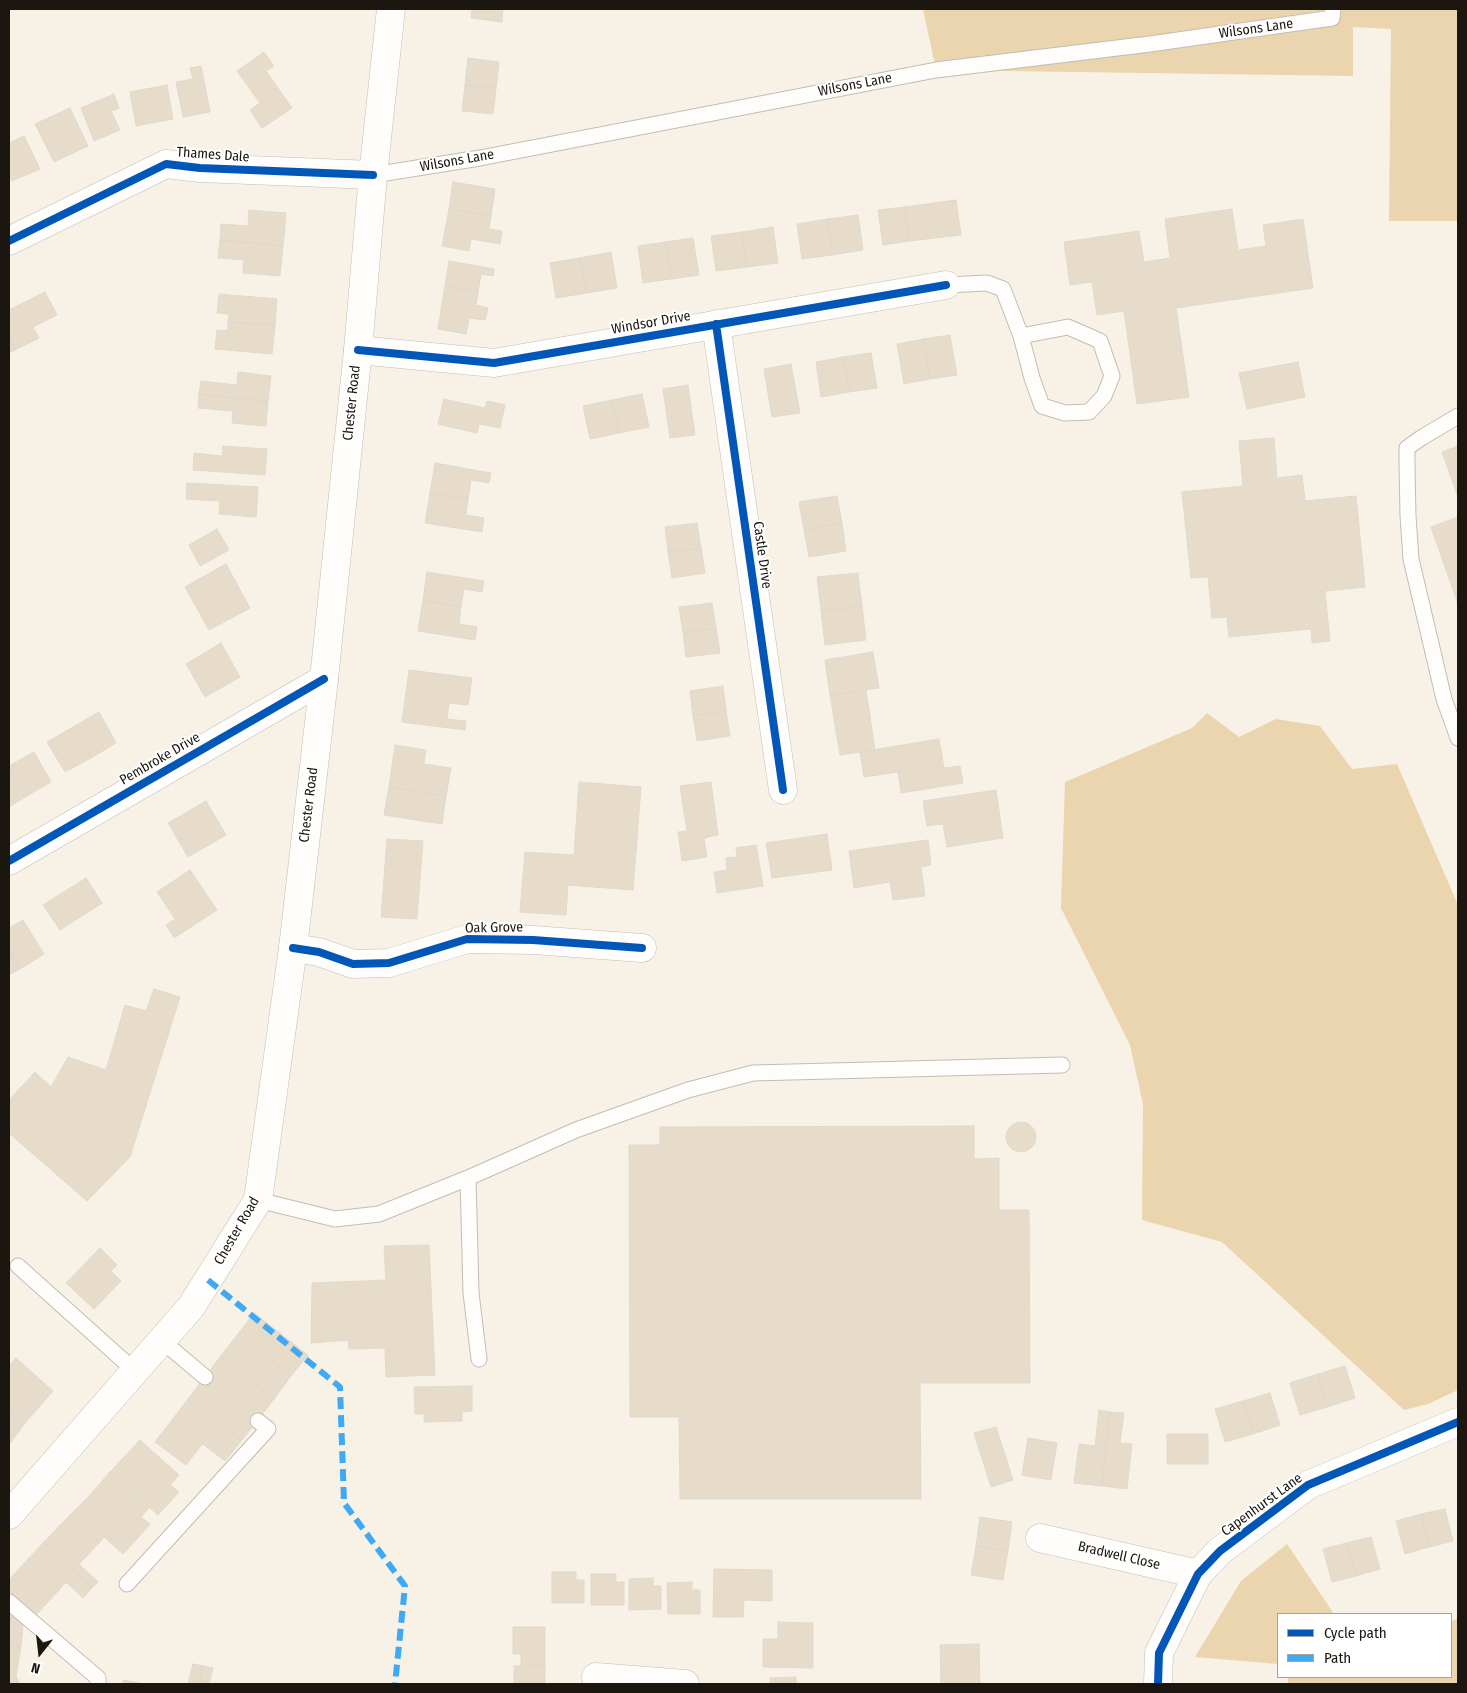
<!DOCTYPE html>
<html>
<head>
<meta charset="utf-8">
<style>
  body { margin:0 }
  #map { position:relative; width:1467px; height:1693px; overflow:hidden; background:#f8f2e6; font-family:"Fira Sans Condensed",sans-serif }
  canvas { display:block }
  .frame { position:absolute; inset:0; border:10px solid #1b1710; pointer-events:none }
  .legend { position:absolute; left:1277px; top:1613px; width:175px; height:65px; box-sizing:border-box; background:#fff; border:1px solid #a4a29f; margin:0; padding:6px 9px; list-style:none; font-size:15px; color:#1b1710 }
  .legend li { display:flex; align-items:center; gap:10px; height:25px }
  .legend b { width:25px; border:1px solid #a4a29f }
  .north { position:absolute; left:15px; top:1628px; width:50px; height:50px; -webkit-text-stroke:4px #fff; paint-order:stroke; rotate:196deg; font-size:14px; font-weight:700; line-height:20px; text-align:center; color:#1b1710 }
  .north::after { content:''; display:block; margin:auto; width:18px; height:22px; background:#1b1710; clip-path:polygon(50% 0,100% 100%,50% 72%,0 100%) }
</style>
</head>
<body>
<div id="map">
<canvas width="1467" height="1693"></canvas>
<div class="frame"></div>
<ul class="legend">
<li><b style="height:6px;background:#0057b8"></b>Cycle path</li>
<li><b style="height:6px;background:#3fa9f5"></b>Path</li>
</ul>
<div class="north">N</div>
</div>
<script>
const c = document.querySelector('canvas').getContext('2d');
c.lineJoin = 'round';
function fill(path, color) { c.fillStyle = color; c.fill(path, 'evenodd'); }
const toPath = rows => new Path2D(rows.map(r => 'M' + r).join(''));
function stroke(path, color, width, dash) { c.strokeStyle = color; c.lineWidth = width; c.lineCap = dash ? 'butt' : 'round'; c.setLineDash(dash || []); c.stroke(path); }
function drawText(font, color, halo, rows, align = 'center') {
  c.font = font + ' "Fira Sans Condensed",sans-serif'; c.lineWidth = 4; c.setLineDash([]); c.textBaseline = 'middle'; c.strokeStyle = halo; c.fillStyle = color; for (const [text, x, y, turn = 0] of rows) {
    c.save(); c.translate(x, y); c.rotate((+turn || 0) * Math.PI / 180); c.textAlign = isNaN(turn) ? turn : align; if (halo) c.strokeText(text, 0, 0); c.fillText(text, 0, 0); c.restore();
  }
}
const green = toPath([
  [923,9,1458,9,1458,221,1389,221,1391,29,1353,27,1353,76,936,70],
  [1207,713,1239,737,1276,719,1320,726,1352,769,1397,764,1458,905,1458,1390,1428,1404,1404,1410,1222,1242,1142,1220,1143,1104,1130,1045,1061,908,1065,782,1192,728],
  [1287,1544,1334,1614,1278,1614,1278,1664,1195,1657,1241,1581],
  [1458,1618,1458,1684,1288,1684,1288,1677,1451,1677,1451,1622]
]);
const building = toPath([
  [472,9,503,9,502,22,471,18,472,9],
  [264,52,274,66,266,71,292,108,262,128,250,110,260,103,237,71,264,52],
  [468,58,499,62,496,88,465,85,468,58],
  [201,66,210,112,183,117,176,82,193,79,190,68,201,66],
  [167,85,173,119,136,126,130,92,167,85],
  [465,85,496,88,493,114,462,111,465,85],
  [114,94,119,108,111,111,120,130,94,141,81,108,114,94],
  [70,108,88,146,54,162,35,124,70,108],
  [24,136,40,169,12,181,9,175,9,143,24,136],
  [453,182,495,189,491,216,449,209,453,182],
  [956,200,961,235,909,241,905,207,956,200],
  [905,207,909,241,883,245,878,210,905,207],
  [449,209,491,216,489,229,502,231,500,244,471,239,469,251,442,246,449,209],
  [1232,209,1238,250,1266,246,1263,225,1303,219,1313,288,1176,308,1189,397,1137,404,1124,311,1097,315,1092,282,1070,285,1064,242,1139,231,1144,262,1170,258,1165,219,1232,209],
  [249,210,286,213,283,246,220,240,221,224,248,226,249,210],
  [858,215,863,250,832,255,828,219,858,215],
  [828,219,832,255,802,259,797,224,828,219],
  [773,227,778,263,747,267,742,232,773,227],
  [742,232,747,267,716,271,711,236,742,232],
  [693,238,699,275,671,279,666,242,693,238],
  [220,240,283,246,280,276,243,273,244,260,218,258,220,240],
  [666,242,671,279,643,283,638,246,666,242],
  [611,252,617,288,587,293,580,258,611,252],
  [580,258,587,293,556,298,550,263,580,258],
  [449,261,494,269,493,276,481,274,478,292,445,286,449,261],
  [445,286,478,292,476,305,488,308,485,320,469,318,466,334,438,329,445,286],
  [45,292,57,315,33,327,39,338,15,350,9,337,9,310,45,292],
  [219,294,277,299,275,325,228,322,229,314,217,313,219,294],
  [228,322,275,325,272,354,215,349,217,330,228,331,228,322],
  [950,335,957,375,930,379,924,339,950,335],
  [9,337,15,350,9,353,9,337],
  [924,339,930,379,904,384,897,344,924,339],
  [871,353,877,388,849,392,843,357,871,353],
  [843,357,849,392,821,397,816,362,843,357],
  [1298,362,1305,397,1247,409,1239,373,1298,362],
  [791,364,800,413,772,417,764,369,791,364],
  [238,372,271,376,268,401,199,394,201,381,237,385,238,372],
  [688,385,695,435,670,438,663,389,688,385],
  [199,394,268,401,266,426,232,423,233,411,198,408,199,394],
  [642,394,649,427,619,433,612,400,642,394],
  [444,399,485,408,487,401,505,405,500,428,479,424,477,433,438,424,444,399],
  [612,400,619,433,590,439,583,406,612,400],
  [1274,438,1277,478,1302,475,1305,501,1356,496,1365,587,1325,591,1330,641,1312,643,1311,629,1229,637,1227,617,1212,618,1208,577,1191,578,1182,492,1243,486,1239,441,1274,438],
  [223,446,267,449,265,475,193,470,194,453,222,456,223,446],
  [1458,446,1458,497,1442,452,1458,446],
  [435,463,491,473,489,483,471,480,468,499,430,493,435,463],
  [187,483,258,487,256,517,219,514,220,501,186,499,187,483],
  [430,493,468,499,466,515,484,518,482,532,425,523,430,493],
  [837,496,842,523,804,530,799,502,837,496],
  [1458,517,1458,604,1431,527,1458,517],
  [697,523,701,548,668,552,665,527,697,523],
  [842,523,846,551,809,557,804,530,842,523],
  [217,529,229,550,200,566,189,545,217,529],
  [701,548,705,573,672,578,668,552,701,548],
  [226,564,250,608,209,630,185,587,226,564],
  [427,572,484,581,482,592,464,589,461,607,423,600,427,572],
  [858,573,862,606,821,611,817,577,858,573],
  [423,600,461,607,459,624,477,627,475,640,418,631,423,600],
  [712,603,716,628,683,632,679,607,712,603],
  [862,606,866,640,825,645,821,611,862,606],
  [716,628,720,653,686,657,683,632,716,628],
  [221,643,240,677,205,697,186,664,221,643],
  [873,652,879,688,830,695,825,660,873,652],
  [409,670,472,678,468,705,449,703,447,719,466,721,465,730,402,722,409,670],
  [723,686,726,711,693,716,690,691,723,686],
  [866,690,875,750,840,755,830,695,866,690],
  [726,711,730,736,697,741,693,716,726,711],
  [99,712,116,743,91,758,73,727,99,712],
  [73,727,91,758,65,772,47,742,73,727],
  [939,739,944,768,960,766,963,783,901,793,898,772,864,777,860,752,939,739],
  [395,745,426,750,424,764,451,768,446,796,389,787,395,745],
  [34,752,51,782,25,797,9,766,34,752],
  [9,768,25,797,9,807,9,768],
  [579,782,641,787,633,890,568,885,566,915,520,912,525,852,574,855,579,782],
  [711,782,718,835,704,838,707,857,682,861,678,832,687,831,680,786,711,782],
  [389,787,446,796,442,824,384,815,389,787],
  [996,790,1003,838,947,847,943,824,927,826,923,801,996,790],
  [206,801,226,835,188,857,168,823,206,801],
  [827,834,832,870,772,878,766,843,827,834],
  [387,839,423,841,417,919,381,917,387,839],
  [928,840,931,865,921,867,925,896,893,900,890,882,854,888,849,851,928,840],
  [756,845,763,886,717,893,714,872,727,870,726,858,737,857,736,848,756,845],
  [190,870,217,910,174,938,166,925,175,919,157,892,190,870],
  [86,878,102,903,60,930,43,905,86,878],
  [23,920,44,954,20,969,9,950,9,928,23,920],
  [9,950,20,969,9,975,9,950],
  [154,989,180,997,130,1157,87,1201,9,1133,9,1100,35,1072,51,1087,68,1057,106,1070,125,1005,146,1011,154,989],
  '1006 1137a15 15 0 1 1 30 0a15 15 0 1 1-30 0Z',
  [974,1126,974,1159,999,1158,999,1210,1029,1210,1030,1383,920,1383,921,1499,680,1499,679,1417,630,1417,629,1145,660,1145,660,1127,974,1126],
  [429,1245,435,1375,386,1377,385,1348,349,1349,348,1340,311,1343,312,1283,386,1280,384,1246,429,1245],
  [100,1248,117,1265,111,1271,121,1281,94,1309,66,1283,100,1248],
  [254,1313,308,1355,291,1376,238,1334,254,1313],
  [238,1334,291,1376,274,1399,220,1357,238,1334],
  [220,1357,274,1399,242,1440,188,1399,220,1357],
  [16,1358,53,1391,25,1423,9,1409,9,1366,16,1358],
  [1345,1366,1355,1398,1327,1407,1318,1374,1345,1366],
  [1318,1374,1327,1407,1300,1415,1290,1383,1318,1374],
  [472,1386,472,1411,462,1412,462,1421,424,1422,424,1414,415,1414,414,1387,472,1386],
  [1270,1393,1280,1425,1253,1434,1243,1401,1270,1393],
  [188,1399,242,1440,225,1461,172,1420,188,1399],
  [1243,1401,1253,1434,1225,1442,1215,1409,1243,1401],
  [9,1409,25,1423,9,1445,9,1409],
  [1099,1410,1110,1412,1102,1486,1074,1483,1079,1444,1095,1446,1099,1410],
  [1110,1412,1124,1413,1120,1443,1132,1444,1127,1489,1102,1486,1110,1412],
  [172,1420,203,1443,186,1465,155,1442,172,1420],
  [996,1427,1013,1480,991,1487,974,1433,996,1427],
  [1167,1434,1208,1434,1208,1464,1167,1464,1167,1434],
  [1028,1438,1057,1443,1051,1480,1022,1475,1028,1438],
  [140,1440,179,1475,170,1485,179,1492,158,1515,110,1472,140,1440],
  [110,1472,149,1508,141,1517,150,1524,137,1539,89,1496,110,1472],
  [89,1496,137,1539,123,1554,104,1537,100,1542,71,1514,89,1496],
  [1445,1509,1453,1541,1429,1547,1421,1514,1445,1509],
  [71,1514,100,1542,79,1564,98,1582,92,1588,44,1542,71,1514],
  [1421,1514,1429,1547,1405,1554,1396,1521,1421,1514],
  [980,1517,1012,1522,1008,1551,976,1546,980,1517],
  [1371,1537,1380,1569,1356,1576,1347,1543,1371,1537],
  [44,1542,92,1588,83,1598,66,1582,59,1590,28,1559,44,1542],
  [1347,1543,1356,1576,1332,1582,1323,1549,1347,1543],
  [976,1546,1008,1551,1003,1580,971,1575,976,1546],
  [28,1559,59,1590,34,1617,9,1593,9,1580,28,1559],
  [714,1569,772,1570,772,1601,744,1600,743,1617,713,1617,714,1569],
  [552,1572,576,1572,576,1580,584,1580,584,1603,552,1603,552,1572],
  [591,1574,616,1574,616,1582,624,1582,624,1605,591,1605,591,1574],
  [653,1578,653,1586,661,1586,661,1609,629,1610,629,1579,653,1578],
  [692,1582,692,1590,700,1590,700,1614,668,1614,667,1583,692,1582],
  [9,1612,23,1625,21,1646,9,1644,9,1612],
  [778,1622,813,1623,813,1668,763,1667,763,1639,778,1639,778,1622],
  [513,1627,545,1627,545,1665,521,1666,521,1654,513,1654,513,1627],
  [9,1644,21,1646,16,1676,9,1675,9,1644],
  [979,1644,980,1684,941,1684,940,1645,979,1644],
  [193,1664,203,1666,199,1684,188,1684,193,1664],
  [545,1665,545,1684,514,1684,514,1666,545,1665],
  [203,1666,213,1668,209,1684,199,1684,203,1666],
  [9,1675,16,1676,20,1684,9,1684,9,1675],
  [796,1677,796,1684,770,1684,770,1678,796,1677],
  [123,1680,144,1684,123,1684,123,1680]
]);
const service = toPath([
  [373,175,480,158,936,70,1150,44,1332,18,1333,9],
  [946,285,987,283,1003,289,1021,336,1032,378,1042,406,1065,413,1089,412,1104,396,1112,376,1100,341,1068,327,1021,336],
  [1458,416,1421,438,1407,448,1407,465,1408,516,1411,559,1444,699,1458,738],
  [468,1178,471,1293,479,1359],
  [258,1200,335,1219,379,1214,468,1178,576,1130,688,1090,753,1073,1062,1065],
  [18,1266,135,1371],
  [161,1340,205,1377],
  [127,1584,268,1429,258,1421],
  [9,1602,98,1678,98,1684]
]);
const minor = toPath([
  [9,241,166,164,200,168,373,175],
  [716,324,783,790],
  [358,350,494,363,946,285],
  [9,861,324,679],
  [293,948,319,952,353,964,389,963,467,939,533,940,642,948],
  [1040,1538,1198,1574],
  [596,1677,685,1684]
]);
const tertiary = toPath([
  [1158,1684,1159,1653,1198,1574,1220,1551,1308,1485,1458,1422]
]);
const primary = toPath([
  [9,1515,191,1307,258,1200,293,948,324,679,358,350,373,175,391,9]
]);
const quiet = toPath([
  [208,1280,340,1387,344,1503,405,1586,395,1684]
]);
const cycleway = toPath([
  [9,241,166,164,200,168,373,175],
  [716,324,783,790],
  [358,350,494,363,946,285],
  [9,861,324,679],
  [293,948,319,952,353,964,389,963,467,939,533,940,642,948],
  [1158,1684,1159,1653,1198,1574,1220,1551,1308,1485,1458,1422]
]);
const streetNames = [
  ["Wilsons Lane",1256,29,-8],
  ["Wilsons Lane",855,85,-11],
  ["Thames Dale",213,155,4],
  ["Wilsons Lane",457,161,-10],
  ["Windsor Drive",651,323,-10],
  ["Chester Road",352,403,-84],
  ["Castle Drive",762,555,82],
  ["Pembroke Drive",160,759,-30],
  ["Chester Road",309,805,-83],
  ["Oak Grove",494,928,-1],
  ["Chester Road",237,1231,-60],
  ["Capenhurst Lane",1262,1505,-36],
  ["Bradwell Close",1119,1556,13]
];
fill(green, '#ead5ae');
fill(building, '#e6dcc9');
stroke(building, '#ded9d0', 1);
stroke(service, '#c2bdb4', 17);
stroke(minor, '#c2bdb4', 29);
stroke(tertiary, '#c2bdb4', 29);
stroke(primary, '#c2bdb4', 29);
stroke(service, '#fefdfb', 15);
stroke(minor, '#fefdfb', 28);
stroke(tertiary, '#fefdfb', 28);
stroke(primary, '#fefdfb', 28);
stroke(quiet, '#3fa9f5', 6, [12, 6]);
stroke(cycleway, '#0057b8', 8);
drawText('14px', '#1b1710', '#fff', streetNames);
</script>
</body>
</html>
